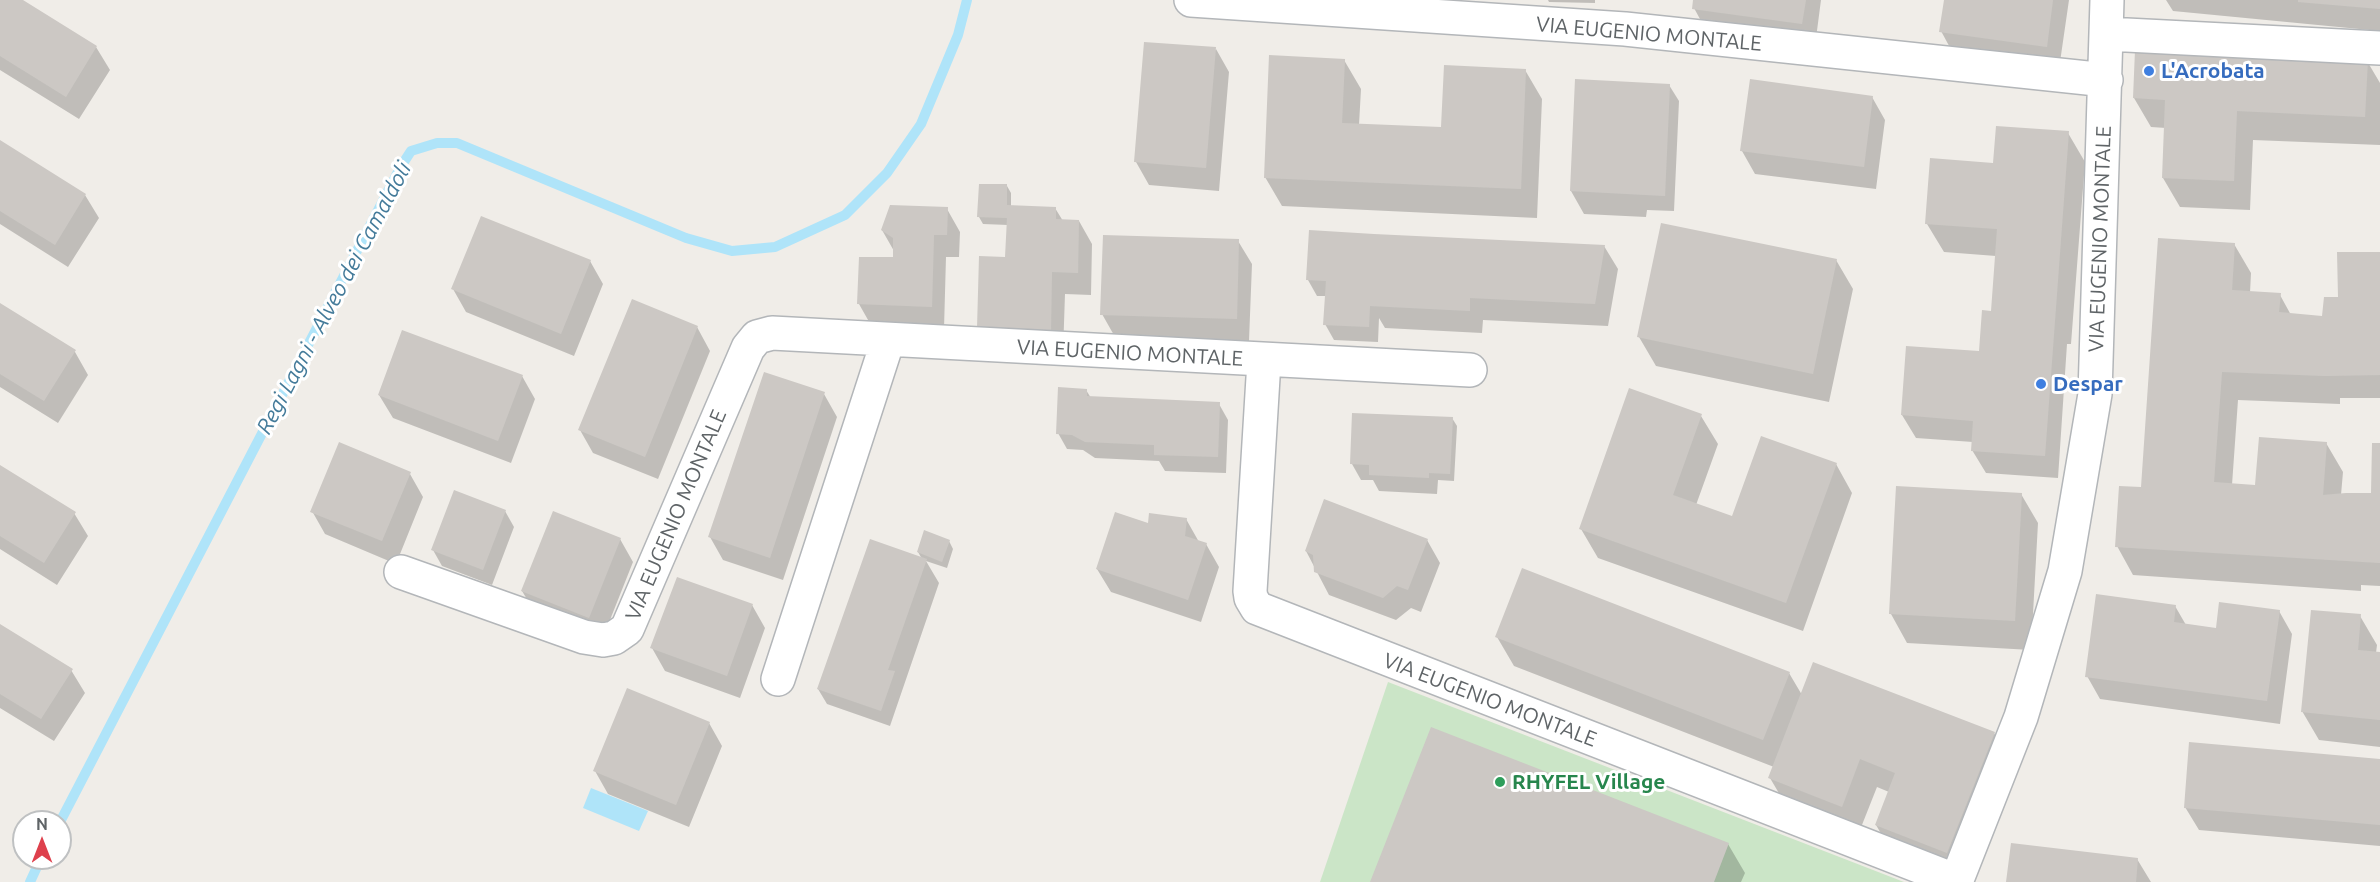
<!DOCTYPE html>
<html>
<head>
<meta charset="utf-8">
<style>
  body { margin:0 }
  #map { position:relative; width:2380px; height:882px; overflow:hidden; background:#f0ede8; font-family:Ubuntu,sans-serif }
  canvas { display:block }
  .north { position:absolute; left:12px; top:810px; width:60px; height:60px; box-sizing:border-box; background:#fff; border:2px solid #bfc1c2; border-radius:50%; rotate:0deg; font-size:16px; font-weight:700; line-height:24px; text-align:center; color:#5f6467 }
  .north::after { content:''; display:block; margin:auto; width:21px; height:27px; background:#de404c; clip-path:polygon(50% 0,100% 100%,50% 72%,0 100%) }
</style>
</head>
<body>
<div id="map">
<canvas width="2380" height="882"></canvas>
<div class="north">N</div>
</div>
<script>
const c = document.querySelector('canvas').getContext('2d');
c.lineJoin = 'round';
function fill(path, color) { c.fillStyle = color; c.fill(path, 'evenodd'); }
const toPath = rows => new Path2D(rows.map(r => 'M' + r).join(''));
function stroke(path, color, width, dash) { c.strokeStyle = color; c.lineWidth = width; c.lineCap = dash ? 'butt' : 'round'; c.setLineDash(dash || []); c.stroke(path); }
function drawText(font, color, halo, rows, align = 'center') {
  c.font = font + ' Ubuntu,sans-serif'; c.lineWidth = 6; c.setLineDash([]); c.textBaseline = 'middle'; c.strokeStyle = halo; c.fillStyle = color; for (const [text, x, y, turn = 0] of rows) {
    c.save(); c.translate(x, y); c.rotate((+turn || 0) * Math.PI / 180); c.textAlign = isNaN(turn) ? turn : align; if (halo) c.strokeText(text, 0, 0); c.fillText(text, 0, 0); c.restore();
  }
}
const green = toPath([
  [1388,682,1904,882,1320,882]
]);
const water = toPath([
  [591,788,648,811,639,831,583,808]
]);
const shadow = toPath([
  [0,0,20,0,96,47,110,70,79,119,0,70],
  [1548,0,1595,0,1595,3,1549,2],
  [1695,0,1821,0,1815,46,1707,32,1694,8],
  [1945,0,2069,0,2059,69,1954,55,1941,31],
  [2166,0,2380,0,2380,31,2173,11],
  [1216,49,1229,72,1219,191,1149,185,1136,162],
  [2136,51,2367,61,2380,83,2380,145,2253,140,2250,210,2180,207,2163,178,2166,128,2151,127,2134,98],
  [1344,60,1361,89,1359,125,1443,129,1525,70,1542,99,1537,218,1282,206,1265,177],
  [1669,85,1679,101,1674,211,1647,210,1646,217,1584,214,1571,191],
  [1872,97,1885,120,1876,189,1755,174,1742,151],
  [2068,133,2085,162,2071,344,2067,344,2058,478,1986,473,1972,450,1973,442,1916,438,1902,415,1980,353,1994,312,1996,256,1944,252,1927,224,1994,165],
  [0,142,85,195,99,218,68,267,0,224],
  [1007,186,1011,193,1011,207,1055,208,1063,221,1079,221,1092,244,1091,295,1065,294,1063,353,992,351,1007,258,1008,225,983,224,979,217],
  [947,209,960,232,959,257,946,257,944,329,872,327,859,304,894,258,894,251,882,230],
  [1238,241,1252,264,1249,341,1115,337,1102,314],
  [2234,244,2251,273,2250,293,2280,295,2291,315,2324,318,2380,254,2380,398,2340,398,2340,404,2238,400,2232,485,2257,487,2326,443,2343,472,2341,495,2373,495,2380,445,2380,586,2361,585,2361,591,2133,575,2117,546,2143,489],
  [1604,246,1618,269,1608,326,1483,320,1482,333,1385,328,1379,318,1378,342,1334,340,1325,324,1326,296,1317,296,1308,280],
  [1836,260,1853,289,1829,402,1656,366,1639,337],
  [590,261,603,284,574,356,466,312,453,289],
  [0,305,75,352,88,375,58,423,0,387],
  [697,327,710,351,658,479,593,453,580,430],
  [522,376,535,399,511,463,393,418,379,395],
  [1086,390,1091,398,1219,404,1228,420,1226,473,1165,471,1159,461,1095,458,1083,450,1067,449,1058,433],
  [824,394,837,417,783,580,723,560,710,537],
  [1701,416,1718,444,1696,505,1733,518,1836,464,1852,493,1803,631,1598,558,1581,529],
  [1452,418,1457,426,1454,481,1438,480,1437,494,1379,491,1373,480,1361,480,1352,464],
  [0,467,74,513,88,536,57,585,0,549],
  [410,474,423,497,396,564,325,534,312,511],
  [1898,487,2021,494,2038,523,2031,650,1907,643,1891,614],
  [505,511,514,527,492,585,442,566,433,550],
  [1186,519,1199,542,1206,544,1219,567,1201,622,1111,592,1097,569,1149,525],
  [620,539,633,562,602,640,536,614,522,591],
  [1427,540,1440,563,1421,612,1411,608,1396,620,1329,595,1306,551],
  [949,541,953,549,947,568,926,561,939,583,890,726,827,704,818,689,922,559,918,552],
  [752,605,765,628,740,698,665,671,652,648],
  [2175,606,2186,625,2217,629,2279,611,2292,634,2280,724,2100,699,2087,676],
  [2360,616,2377,645,2376,653,2380,653,2380,747,2319,740,2302,711],
  [0,625,71,670,85,693,54,741,0,708],
  [1497,637,1789,673,1802,695,1994,733,2010,762,1964,881,1893,854,1876,825,1889,792,1877,787,1858,835,1787,807,1770,778,1774,767,1514,666],
  [709,723,722,746,689,827,608,794,595,771],
  [2380,760,2380,846,2199,830,2185,807],
  [1728,844,1745,873,1741,882,1372,882],
  [2137,859,2151,882,2008,882]
]);
const stream = toPath([
  [60,822,400,168,411,151,437,143,457,143,686,238,732,251,775,247,845,215,887,173,921,124,958,35,967,0],
  [30,882,41,858]
]);
const building = toPath([
  [0,0,23,0,97,46,66,97,0,56],
  [1693,0,1806,0,1802,24,1692,9],
  [1944,0,2053,0,2047,47,1939,32],
  [2298,0,2380,0,2380,9,2298,2],
  [1144,42,1216,47,1206,168,1134,162],
  [2135,50,2368,59,2365,117,2237,111,2234,181,2162,178,2165,100,2133,98],
  [1269,55,1345,59,1342,123,1441,127,1444,65,1526,69,1521,189,1264,178],
  [1575,79,1670,84,1665,196,1570,191],
  [1750,79,1873,96,1864,167,1740,151],
  [1996,126,2069,131,2045,456,1971,451,1973,421,1901,415,1906,346,1979,351,1982,310,1991,311,1997,229,1925,224,1930,158,1993,163],
  [0,140,86,194,55,245,0,211],
  [979,184,1007,184,1007,205,1056,207,1056,219,1079,220,1078,273,1052,272,1051,330,977,328,979,256,1005,257,1007,218,977,217],
  [890,205,948,207,947,235,934,235,932,307,857,304,859,257,893,257,893,238,881,230],
  [481,216,591,260,561,334,451,289],
  [1661,223,1837,259,1813,374,1637,337],
  [1309,230,1374,234,1605,245,1595,304,1470,298,1470,311,1370,306,1369,327,1323,325,1326,281,1306,280],
  [1103,235,1239,239,1237,319,1100,315],
  [2158,238,2235,243,2232,290,2281,293,2279,312,2322,316,2324,297,2338,297,2337,252,2380,252,2380,375,2325,376,2222,372,2214,482,2255,485,2259,437,2327,442,2323,495,2346,493,2371,493,2372,443,2380,443,2380,563,2115,547,2119,486,2141,487],
  [632,299,698,326,645,457,578,430],
  [0,303,76,350,44,401,0,374],
  [402,330,523,375,498,441,378,395],
  [764,372,825,392,770,558,708,537],
  [1058,387,1087,389,1087,396,1220,402,1218,457,1154,455,1154,445,1085,442,1072,435,1056,434],
  [1629,388,1702,414,1673,495,1732,516,1761,436,1837,463,1786,603,1579,529],
  [1352,413,1453,417,1450,474,1429,473,1429,478,1369,475,1369,465,1350,464],
  [339,442,411,472,382,541,310,512],
  [0,465,76,512,44,563,0,536],
  [1896,486,2022,493,2015,621,1889,614],
  [454,490,506,510,483,570,431,550],
  [1324,499,1428,539,1408,590,1397,586,1383,598,1314,572,1313,555,1305,551],
  [553,511,621,538,589,618,521,591],
  [1115,512,1148,523,1149,513,1187,518,1185,536,1207,543,1188,600,1096,569],
  [924,530,950,540,942,562,917,552],
  [870,539,927,559,888,670,895,671,881,711,817,689],
  [1522,568,1790,672,1763,740,1495,637],
  [677,577,753,604,727,676,650,648],
  [2096,594,2176,605,2174,622,2216,628,2219,602,2280,610,2267,701,2085,677],
  [2311,610,2361,614,2358,650,2380,652,2380,720,2301,712],
  [0,624,73,669,41,719,0,694],
  [1813,662,1995,732,1947,853,1875,825,1895,773,1860,759,1842,807,1768,778],
  [627,688,710,722,676,805,593,771],
  [1431,727,1729,843,1714,882,1370,882],
  [2189,742,2380,759,2380,825,2184,808],
  [2011,843,2138,858,2136,882,2006,882]
]);
const minor = toPath([
  [1191,0,1625,29,2106,80],
  [2107,34,2380,48],
  [1264,361,1250,591,1251,598,1257,608,1957,881],
  [401,572,584,637,603,640,614,638,627,629,748,348,757,337,772,333,1470,370],
  [778,679,888,340],
  [1956,882,2021,717,2065,571,2095,394,2107,0]
]);
const markers = [
  [2149,71,6,"#3f7fe0"],
  [2041,384,6,"#3f7fe0"],
  [1500,782,6,"#2e9e5b"]
];
const streetNames = [
  ["VIA EUGENIO MONTALE",1649,34,5],
  ["VIA EUGENIO MONTALE",2100,239,-88],
  ["VIA EUGENIO MONTALE",1130,353,3],
  ["VIA EUGENIO MONTALE",676,515,-67],
  ["VIA EUGENIO MONTALE",1490,700,21]
];
const shopNames = [
  ["L'Acrobata",2161,71],
  ["Despar",2053,384]
];
const leisureNames = [
  ["RHYFEL Village",1512,782]
];
const waterNames = [
  ["Regi Lagni - Alveo dei Camaldoli",334,298,-62]
];
fill(green, '#cbe5c7');
fill(water, '#afe4f9');
fill(shadow, '#0003');
stroke(stream, '#afe4f9', 10);
fill(building, '#ccc8c4');
stroke(minor, '#b3b6b9', 36);
stroke(minor, '#fff', 33);
for (const [x, y, r, color] of markers) { const dot = new Path2D(); dot.arc(x, y, r, 0, 2 * Math.PI); c.fillStyle = color; c.fill(dot); stroke(dot, '#fff', 2); }
drawText('21px', '#5f6467', '#fff', streetNames);
drawText('bold 21px', '#366cbe', '#fff', shopNames, 'left');
drawText('bold 21px', '#27864d', '#fff', leisureNames, 'left');
drawText('italic 22px', '#447b9a', '#fff', waterNames);
</script>
</body>
</html>
